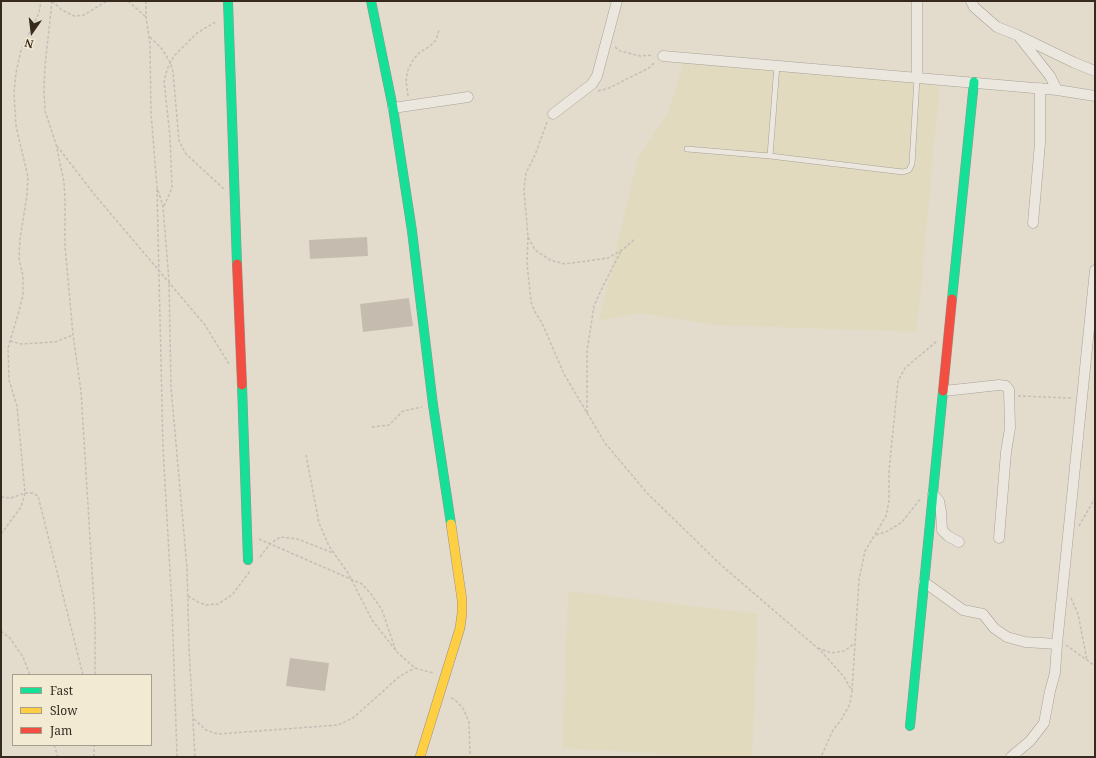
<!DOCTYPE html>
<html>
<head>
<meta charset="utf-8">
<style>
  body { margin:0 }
  #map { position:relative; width:1096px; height:758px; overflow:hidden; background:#e3dccd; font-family:"Noto Serif",serif }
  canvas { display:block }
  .frame { position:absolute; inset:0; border:2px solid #362a1f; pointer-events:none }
  .legend { position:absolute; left:12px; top:674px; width:140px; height:72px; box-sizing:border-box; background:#f3ead4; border:1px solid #a79d8c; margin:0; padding:5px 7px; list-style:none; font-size:12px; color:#362a1f }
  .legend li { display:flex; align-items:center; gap:8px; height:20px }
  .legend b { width:20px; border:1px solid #a79d8c }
  .north { position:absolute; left:12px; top:12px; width:40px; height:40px; -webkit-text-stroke:3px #f3ead4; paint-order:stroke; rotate:194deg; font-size:11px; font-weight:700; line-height:16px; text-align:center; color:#362a1f }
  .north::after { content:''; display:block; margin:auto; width:14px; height:18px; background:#362a1f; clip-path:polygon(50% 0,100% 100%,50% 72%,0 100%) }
</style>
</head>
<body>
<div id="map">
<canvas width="1096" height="758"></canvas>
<div class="frame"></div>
<ul class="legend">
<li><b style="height:5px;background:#16e098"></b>Fast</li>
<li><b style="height:5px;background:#ffcf43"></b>Slow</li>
<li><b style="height:5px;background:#f24e42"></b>Jam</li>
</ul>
<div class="north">N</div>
</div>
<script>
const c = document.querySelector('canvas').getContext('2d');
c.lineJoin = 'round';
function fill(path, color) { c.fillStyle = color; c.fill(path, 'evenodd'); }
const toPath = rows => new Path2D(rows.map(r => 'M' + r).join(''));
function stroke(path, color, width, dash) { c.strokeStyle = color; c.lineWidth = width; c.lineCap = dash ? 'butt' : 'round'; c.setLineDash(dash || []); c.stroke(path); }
const farmland = toPath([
  [683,63,940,83,917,332,715,325,640,313,599,320,638,157,669,111],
  [568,591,758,614,752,757,714,757,562,748]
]);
const building = toPath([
  [367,237,368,256,310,259,309,240],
  [409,298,413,326,363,332,360,304],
  [290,658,329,663,325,691,286,686]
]);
const path = toPath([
  [52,1,45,66,44,89,45,111,56,144,64,182,65,200,65,246,73,335,81,391,95,619,95,675],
  [52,1,62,10,74,16,84,15,107,1],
  [128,1,146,17],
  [146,1,146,17,150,44,151,113,157,187,163,206,169,281,171,387,187,568,189,648,195,757],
  [150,37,162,49,170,62,173,72,179,141,186,154,224,189],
  [615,47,620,51,640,56,653,55],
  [598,91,609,88,649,68,655,62],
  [408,96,406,81,408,70,413,60,419,53,430,46,436,40,439,30],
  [547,122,535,155,526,173,524,190,528,237,535,250,550,260,565,264,608,258,622,250,635,239],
  [57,146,94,194,205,325,229,364],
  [157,189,163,448,172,607,177,757],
  [164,206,172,188,170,136,164,81,168,67,174,56,197,33,217,21],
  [528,237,527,263,531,302,535,312,542,323,564,374,605,443,647,493,721,565,821,651,844,677,852,691,850,704,841,720,833,730,821,757],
  [10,341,21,344,55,342,73,335],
  [1018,396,1072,398],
  [587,413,587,351,594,306,603,286,621,251],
  [372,427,389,425,403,411,422,407],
  [306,455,319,523,329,546,348,573,372,620,397,652,415,668,433,673],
  [1,497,11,498,25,493,33,493,38,496,83,675],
  [1079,526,1095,498],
  [1,534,21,507,25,493,17,406,9,380,8,348,19,311,23,295,23,276,19,259,20,239,27,195,28,177,16,126,14,93,16,73,21,50,39,13,41,1],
  [876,535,888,531,902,522,921,498],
  [259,539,362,584,371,594,382,610,396,651],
  [260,557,270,544,280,537,298,539,333,553],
  [188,596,198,602,206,605,218,604,232,595,250,571],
  [1071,598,1078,614,1087,660],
  [1,631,10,638,23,657,30,675],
  [1066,645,1095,666],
  [818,648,831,653,844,651,855,643],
  [852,691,859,580,865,551,886,516,889,501,889,471,898,381,905,368,937,341],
  [451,698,455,700,463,708,469,722,470,757],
  [194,719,206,730,218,734,338,725,353,718,400,676,415,668],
  [54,745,58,757],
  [94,757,94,745]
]);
const lane = toPath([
  [687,149,770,156,903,172,909,170,912,164,917,78],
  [770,156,777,65]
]);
const street = toPath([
  [917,1,917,77],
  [971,1,974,7,997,27,1017,35,1075,63,1095,71],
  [1020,38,1050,76,1057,90],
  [663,56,1057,90,1095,96],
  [393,108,468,97],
  [553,114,592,84,597,76,617,1],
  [1033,223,1040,143,1040,88],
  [944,391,999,385,1006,386,1009,390,1010,428,1006,452,999,538],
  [933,494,939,501,941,512,942,530,948,536,959,542],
  [924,582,963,610,983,614,994,628,1007,637,1025,642,1057,644],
  [1011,757,1030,741,1044,723,1050,691,1055,673,1057,644,1095,270]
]);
const fast = toPath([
  [228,1,237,264],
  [371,1,393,108,412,231,433,405,451,524],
  [952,299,974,82],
  [242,385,248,560],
  [910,726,943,391]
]);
const slow = toPath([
  [420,757,460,628,462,613,462,600,451,524]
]);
const jam = toPath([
  [237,264,242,385],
  [943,391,952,299]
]);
fill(farmland, '#e1dabf');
fill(building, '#c6bbaf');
stroke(lane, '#a8a197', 6);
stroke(street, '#a8a197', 11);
stroke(fast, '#989187', 10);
stroke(slow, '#989187', 10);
stroke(jam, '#989187', 10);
stroke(path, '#c4beb6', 1.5, [3, 2]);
stroke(lane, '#ebe7df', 5);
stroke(street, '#ebe7df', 10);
stroke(fast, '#16e098', 9);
stroke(slow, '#ffcf43', 9);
stroke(jam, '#f24e42', 9);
</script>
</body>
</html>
